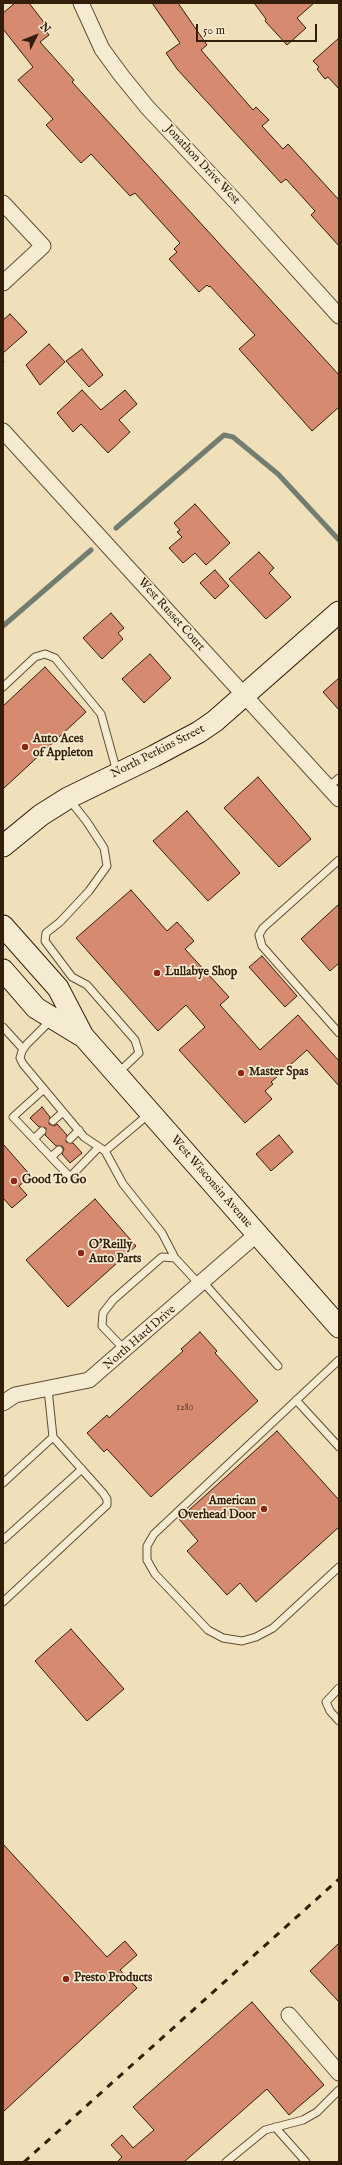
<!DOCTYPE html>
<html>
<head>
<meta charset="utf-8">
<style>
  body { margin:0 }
  #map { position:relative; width:342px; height:2165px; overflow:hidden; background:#efe0ba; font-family:"IM FELL English",serif }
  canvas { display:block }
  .frame { position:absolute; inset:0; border:4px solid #331e09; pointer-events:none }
  .north { position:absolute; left:16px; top:16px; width:40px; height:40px; -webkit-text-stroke:3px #f5ebd2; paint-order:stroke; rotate:48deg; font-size:11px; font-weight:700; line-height:16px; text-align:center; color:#331e09 }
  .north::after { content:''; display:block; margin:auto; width:14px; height:18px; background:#331e09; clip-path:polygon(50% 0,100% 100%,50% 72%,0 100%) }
  .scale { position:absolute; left:196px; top:24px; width:121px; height:18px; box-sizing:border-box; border:2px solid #331e09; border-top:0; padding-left:5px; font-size:12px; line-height:14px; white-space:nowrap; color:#331e09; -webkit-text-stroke:3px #f5ebd2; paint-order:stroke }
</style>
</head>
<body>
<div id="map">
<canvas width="342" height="2165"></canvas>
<div class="frame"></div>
<div class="north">N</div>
<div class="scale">50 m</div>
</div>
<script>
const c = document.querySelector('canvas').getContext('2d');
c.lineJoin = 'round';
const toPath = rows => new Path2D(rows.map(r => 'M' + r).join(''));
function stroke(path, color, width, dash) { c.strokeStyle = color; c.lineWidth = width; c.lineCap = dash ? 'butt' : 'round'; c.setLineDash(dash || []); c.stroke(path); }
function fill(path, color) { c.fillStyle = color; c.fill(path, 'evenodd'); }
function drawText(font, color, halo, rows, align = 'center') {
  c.font = font + ' "IM FELL English",serif'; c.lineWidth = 3.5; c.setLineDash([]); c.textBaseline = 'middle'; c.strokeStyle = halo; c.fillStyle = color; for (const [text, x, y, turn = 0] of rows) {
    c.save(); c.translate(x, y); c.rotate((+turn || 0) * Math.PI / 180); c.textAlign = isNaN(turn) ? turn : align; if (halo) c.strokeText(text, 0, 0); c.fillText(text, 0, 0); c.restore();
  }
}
const stream = toPath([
  [116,528,224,435,233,437,278,474,339,540],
  [3,626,91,550]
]);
const building = toPath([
  [15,3,29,3,46,25,43,27,49,35,40,42,74,80,72,82,339,375,339,407,312,431,239,349,255,335,210,286,209,287,207,285,199,292,169,259,177,252,174,249,180,243,135,193,130,196,91,154,81,163,46,125,53,119,18,80,33,67,3,29,3,13,15,3],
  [152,3,178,3,207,45,201,50,253,110,256,107,269,120,262,126,283,149,288,144,339,200,339,246,311,215,315,211,286,179,281,183,177,69,166,53,180,43,152,3],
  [254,3,314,3,297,18,306,28,287,45,265,21,266,19,254,3],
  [339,38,339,89,328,77,325,79,317,69,319,67,313,61,339,38],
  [10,314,27,332,3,353,3,320,10,314],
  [49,344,65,362,40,385,26,365,49,344],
  [82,349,103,375,89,387,66,361,82,349],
  [82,390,101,410,125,390,137,404,119,420,130,432,108,453,81,424,73,432,57,413,82,390],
  [195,504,230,543,206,565,195,553,183,563,169,548,182,537,177,532,180,530,174,523,195,504],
  [259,552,274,568,269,573,291,597,266,619,229,579,259,552],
  [215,570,229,586,215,599,200,583,215,570],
  [111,613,124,628,118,633,123,639,102,659,83,638,111,613],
  [150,654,171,678,144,703,122,679,150,654],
  [45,667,86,712,3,789,3,706,45,667],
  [339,678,339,710,323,692,339,678],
  [258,777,311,839,279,867,224,808,258,777],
  [187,811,240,873,208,901,153,841,187,811],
  [131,890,167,931,177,922,194,941,185,949,229,997,220,1005,260,1050,298,1015,339,1061,339,1086,307,1050,271,1082,273,1084,265,1091,272,1099,245,1123,179,1050,205,1027,186,1005,158,1031,76,938,131,890],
  [339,904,339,963,330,971,301,939,339,904],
  [262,956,297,996,285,1007,249,967,262,956],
  [42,1107,50,1117,49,1124,54,1126,57,1124,67,1135,66,1142,73,1143,82,1153,70,1163,62,1154,64,1149,62,1146,56,1146,45,1135,46,1128,39,1127,30,1118,42,1107],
  [279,1135,293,1152,271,1171,256,1154,279,1135],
  [3,1144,31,1176,19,1186,27,1195,12,1208,3,1198,3,1144],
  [95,1199,136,1246,68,1307,26,1260,95,1199],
  [200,1332,217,1351,215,1353,258,1401,151,1497,107,1449,104,1452,87,1433,107,1415,109,1418,183,1351,181,1349,200,1332],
  [277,1431,339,1500,339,1527,256,1602,240,1583,227,1595,187,1551,198,1541,179,1519,277,1431],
  [71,1629,124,1689,87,1721,35,1661,71,1629],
  [3,1844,107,1957,125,1941,137,1955,120,1970,137,1988,3,2112,3,1844],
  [339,1943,339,2002,310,1971,339,1943],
  [252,2002,324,2085,289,2115,267,2089,184,2162,117,2162,122,2157,111,2145,122,2135,133,2148,154,2130,133,2107,252,2002]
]);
const path = toPath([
  [3,362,4,363]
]);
const lane = toPath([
  [3,687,35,657,45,654,55,658,101,714,117,772],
  [328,787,339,778],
  [69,799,87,822,104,848,107,866,89,891,60,922,46,933,45,941,72,977,87,985,135,1040,139,1053,118,1073],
  [339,860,263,928,259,935,262,946,339,1033],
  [52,1019,27,1044,22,1051,20,1058,23,1064,84,1137,105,1151,149,1114],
  [3,1027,23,1049],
  [44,1089,13,1117,70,1177,98,1148],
  [53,1121,63,1112],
  [34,1139,42,1131],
  [70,1139,79,1130],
  [105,1151,123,1184,162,1233,175,1258],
  [51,1157,59,1150],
  [203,1282,278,1366],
  [125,1350,102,1326,103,1313,113,1300,162,1257,175,1258,200,1285],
  [339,1360,154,1534,147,1546,147,1560,155,1574,208,1630,223,1638,242,1641,256,1637,273,1628,339,1567],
  [296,1400,339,1447],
  [3,1483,53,1437],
  [3,1540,82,1469],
  [3,1602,107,1505,107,1499,103,1493,53,1437,48,1389],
  [339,1688,326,1702,330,1711,339,1721],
  [275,2127,306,2162],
  [226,2162,265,2130,303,2120,317,2112,339,2090]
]);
const street = toPath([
  [81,3,102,49,121,75,147,107,238,204,339,316],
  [3,203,43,246,3,283],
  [3,431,339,799],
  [3,1403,15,1395,89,1380,257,1234],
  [289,2015,339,2073]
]);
const secondary = toPath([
  [3,846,41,815,68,798,154,756,199,732,215,721,339,612],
  [3,926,58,988,83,1036,339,1327],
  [3,970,36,1008,82,1036]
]);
const rail = toPath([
  [24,2162,339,1879]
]);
const markers = [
  [25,747,4,"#8f2418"],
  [157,973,4,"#8f2418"],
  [241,1073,4,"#8f2418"],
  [14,1181,4,"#8f2418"],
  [81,1253,4,"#8f2418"],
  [264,1509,4,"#8f2418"],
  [66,1979,4,"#8f2418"]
];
const numberNames = [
  ["1280",185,1408]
];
const streetNames = [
  ["Jonathon Drive West",202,165,47],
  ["West Russet Court",171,615,48],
  ["North Perkins Street",158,752,-27],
  ["West Wisconsin Avenue",211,1182,49],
  ["North Hard Drive",140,1338,-41]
];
const poiNames = [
  ["Auto Aces",33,740],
  ["of Appleton",33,754],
  ["Lullabye Shop",165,973],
  ["Master Spas",249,1073],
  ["Good To Go",22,1181],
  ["O'Reilly",89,1246],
  ["Auto Parts",89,1260],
  ["American",256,1502,"right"],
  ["Overhead Door",256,1516,"right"],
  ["Presto Products",74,1979]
];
stroke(stream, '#717d71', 5);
fill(building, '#d68b70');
stroke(building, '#331e09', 1);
stroke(lane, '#624e35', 9);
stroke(street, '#624e35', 17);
stroke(secondary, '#331e09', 23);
stroke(path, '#331e09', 2.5, [1, 2]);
stroke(lane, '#f5ebd2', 7);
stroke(street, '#f5ebd2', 15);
stroke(secondary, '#f5ebd2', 21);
stroke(rail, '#331e09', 3, [7, 7]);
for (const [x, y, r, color] of markers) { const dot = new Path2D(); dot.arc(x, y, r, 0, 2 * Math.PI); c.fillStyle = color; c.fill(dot); stroke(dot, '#f5ebd2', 1.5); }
drawText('10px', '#5c3923', null, numberNames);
drawText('12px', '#331e09', '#f5ebd2', streetNames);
drawText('bold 12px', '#331e09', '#f5ebd2', poiNames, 'left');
</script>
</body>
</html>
